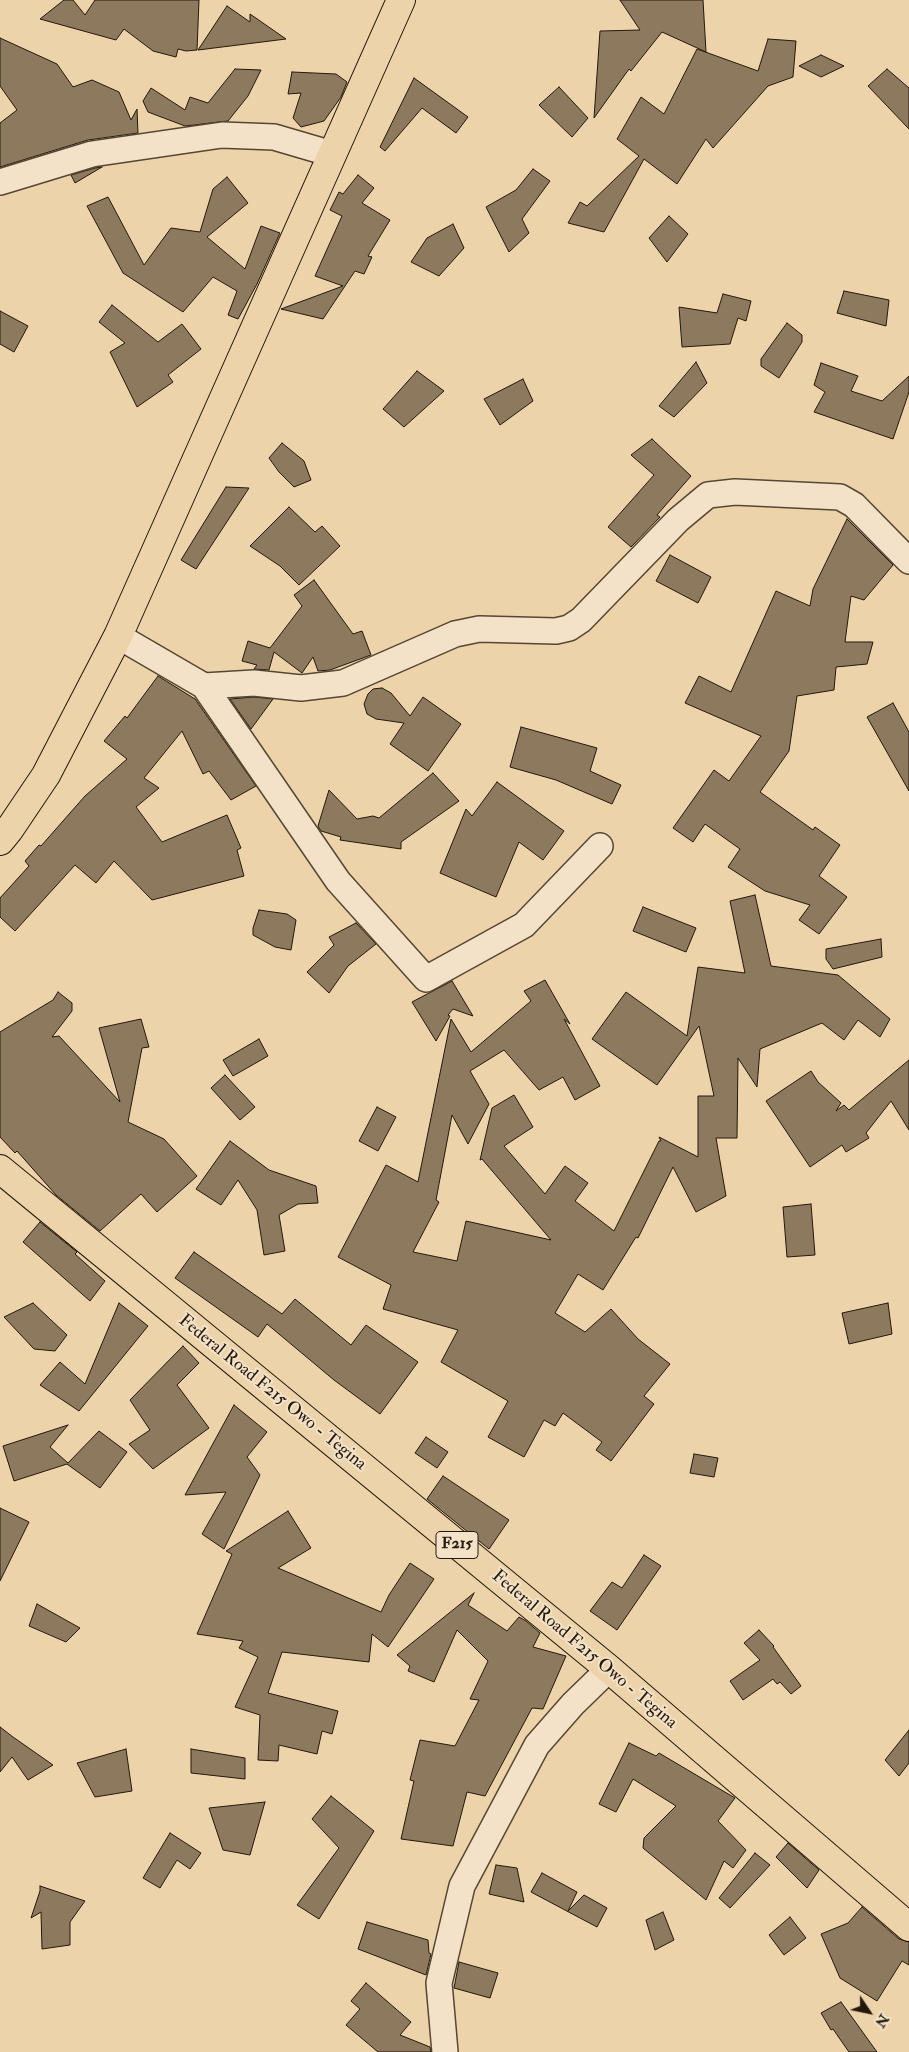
<!DOCTYPE html>
<html>
<head>
<meta charset="utf-8">
<style>
  body { margin:0 }
  #map { position:relative; width:909px; height:2052px; overflow:hidden; background:#ecd3a9; font-family:"IM FELL Double Pica",serif }
  canvas { display:block }
  .north { position:absolute; left:844px; top:1987px; width:50px; height:50px; -webkit-text-stroke:4px #f3e2c7; paint-order:stroke; rotate:124deg; font-size:14px; font-weight:700; line-height:20px; text-align:center; color:#24180d }
  .north::after { content:''; display:block; margin:auto; width:18px; height:22px; background:#24180d; clip-path:polygon(50% 0,100% 100%,50% 72%,0 100%) }
</style>
</head>
<body>
<div id="map">
<canvas width="909" height="2052"></canvas>
<div class="north">N</div>
</div>
<script>
const c = document.querySelector('canvas').getContext('2d');
c.lineJoin = 'round';
function fill(path, color) { c.fillStyle = color; c.fill(path, 'evenodd'); }
const toPath = rows => new Path2D(rows.map(r => 'M' + r).join(''));
function stroke(path, color, width, dash) { c.strokeStyle = color; c.lineWidth = width; c.lineCap = dash ? 'butt' : 'round'; c.setLineDash(dash || []); c.stroke(path); }
function drawText(font, color, halo, rows, align = 'center') {
  c.font = font + ' "IM FELL Double Pica",serif'; c.lineWidth = 4; c.setLineDash([]); c.textBaseline = 'middle'; c.strokeStyle = halo; c.fillStyle = color; for (const [text, x, y, turn = 0] of rows) {
    c.save(); c.translate(x, y); c.rotate((+turn || 0) * Math.PI / 180); c.textAlign = isNaN(turn) ? turn : align; if (halo) c.strokeText(text, 0, 0); c.fillText(text, 0, 0); c.restore();
  }
}
const building = toPath([
  [64,0,73,0,85,15,95,0,199,0,197,50,186,51,178,49,176,57,153,51,124,29,116,40,40,19,64,0],
  [620,0,703,0,706,52,662,32,631,71,629,69,594,118,600,31,640,30,620,0],
  [227,6,250,22,250,14,286,39,198,50,227,6],
  [0,38,57,64,73,87,92,80,119,92,131,120,137,109,138,133,88,140,0,167,0,123,17,110,0,86,0,38],
  [768,39,796,41,793,77,768,86,713,148,706,139,677,184,644,159,604,232,568,223,580,202,587,206,639,156,617,139,641,97,664,114,697,49,758,71,768,39],
  [821,55,844,66,821,77,799,66,821,55],
  [235,69,261,70,248,96,228,121,185,126,148,112,143,101,151,88,185,110,190,97,208,103,235,69],
  [887,69,909,88,909,129,868,86,887,69],
  [292,72,336,74,347,82,341,97,324,121,301,127,293,118,301,93,288,94,292,72],
  [414,78,468,117,456,133,422,108,385,151,380,147,414,78],
  [559,87,588,118,572,137,539,105,559,87],
  [102,167,75,183,71,175,95,168,102,167],
  [533,169,550,181,522,219,529,233,509,252,486,207,516,190,533,169],
  [358,175,374,188,362,203,390,220,368,256,372,257,364,274,355,271,323,319,281,309,343,286,315,276,342,216,330,210,339,192,343,194,358,175],
  [227,177,248,203,207,237,245,269,261,226,280,233,257,284,238,319,228,315,237,291,213,277,183,312,123,273,87,206,108,197,144,265,171,228,200,232,213,189,227,177],
  [669,216,688,234,667,262,649,238,669,216],
  [453,224,464,248,439,276,411,262,427,238,453,224],
  [844,291,889,300,886,326,837,313,844,291],
  [723,294,751,301,746,321,738,318,730,344,682,347,679,307,717,313,723,294],
  [112,305,158,342,182,324,201,349,168,375,173,382,137,407,110,352,125,343,99,322,112,305],
  [0,311,28,326,14,352,0,344,0,311],
  [787,323,802,335,802,342,779,378,761,366,761,359,787,323],
  [696,362,707,383,674,417,659,406,696,362],
  [821,363,858,376,851,391,882,401,909,376,909,392,893,439,814,412,825,392,814,385,821,363],
  [417,371,444,391,404,427,383,409,417,371],
  [523,379,533,401,500,425,484,399,523,379],
  [652,439,691,476,657,515,660,517,631,547,608,527,654,475,631,455,652,439],
  [282,443,304,461,311,480,294,487,279,472,269,458,282,443],
  [226,487,249,488,196,569,181,560,226,487],
  [289,507,315,532,322,526,340,546,299,585,280,566,250,546,289,507],
  [847,519,893,565,864,600,851,596,845,642,873,642,867,664,836,667,834,690,797,696,789,751,760,792,813,830,815,827,840,845,819,876,847,897,819,934,799,920,810,905,765,891,728,867,740,849,705,824,693,842,673,828,714,770,729,781,761,736,685,703,699,676,731,692,776,591,810,606,813,589,847,519],
  [670,555,711,577,698,603,656,581,670,555],
  [314,580,353,634,362,631,371,655,330,670,318,671,313,657,302,673,274,652,269,670,254,669,257,665,242,661,248,641,270,648,302,606,294,595,314,580],
  [158,676,195,699,256,786,231,800,209,771,203,774,182,731,144,778,159,788,136,807,162,842,227,815,241,848,237,850,244,876,152,900,114,861,96,883,75,865,15,931,0,917,0,898,29,866,25,861,39,845,41,846,85,796,127,759,104,741,125,716,127,718,158,676],
  [382,688,391,693,410,716,423,697,461,724,428,771,390,744,404,723,376,719,367,714,364,704,368,694,373,689,382,688],
  [254,697,273,699,251,729,230,699,254,697],
  [893,703,909,732,909,791,867,717,893,703],
  [521,727,597,748,590,771,621,785,612,804,556,780,510,767,521,727],
  [433,773,459,801,401,842,401,849,340,840,341,837,321,831,318,826,329,790,357,819,373,816,379,818,433,773],
  [497,782,564,831,543,860,519,842,496,897,440,873,466,809,472,816,497,782],
  [755,895,771,966,838,975,890,1019,880,1037,858,1020,844,1040,822,1023,760,1049,757,1087,738,1058,737,1138,716,1138,726,1196,696,1212,673,1167,638,1238,636,1237,603,1290,578,1274,555,1313,585,1332,611,1309,638,1339,670,1364,644,1396,654,1404,611,1461,596,1450,602,1442,563,1413,555,1426,544,1420,524,1457,488,1437,508,1401,441,1362,458,1330,383,1309,391,1285,338,1257,386,1165,418,1182,451,1019,471,1052,531,1001,524,991,545,980,570,1024,564,1019,600,1086,575,1100,563,1077,539,1090,504,1050,470,1071,489,1104,468,1144,452,1115,436,1200,439,1202,413,1252,457,1261,466,1221,551,1240,482,1159,480,1160,492,1108,514,1095,533,1127,504,1146,545,1194,565,1166,588,1183,575,1201,614,1231,659,1141,661,1141,659,1137,698,1157,698,1096,714,1096,699,1026,657,1085,592,1039,626,992,687,1036,698,967,745,973,730,901,755,895],
  [643,907,696,928,686,952,633,931,643,907],
  [259,910,287,914,296,920,291,950,275,947,253,935,253,928,259,910],
  [356,923,376,944,348,966,329,993,307,972,334,945,329,937,356,923],
  [881,939,882,957,833,969,826,959,826,949,881,939],
  [452,981,473,1016,453,1009,448,1015,450,1016,436,1041,412,1002,452,981],
  [58,992,72,1003,72,1011,52,1037,59,1036,120,1102,99,1028,141,1019,149,1047,142,1048,128,1122,164,1139,197,1176,157,1212,141,1194,100,1231,56,1195,17,1151,15,1153,0,1137,0,1032,53,1000,58,992],
  [259,1039,268,1056,233,1076,223,1060,259,1039],
  [909,1060,909,1130,891,1101,866,1133,869,1138,846,1152,842,1145,810,1167,766,1101,811,1071,818,1082,841,1103,836,1111,844,1105,849,1110,909,1060],
  [225,1075,255,1107,240,1120,211,1088,225,1075],
  [377,1107,396,1117,378,1151,359,1141,377,1107],
  [230,1141,269,1170,316,1186,318,1203,298,1204,279,1215,285,1251,264,1255,257,1210,238,1180,221,1205,196,1189,230,1141],
  [811,1204,815,1255,787,1257,783,1207,811,1204],
  [40,1222,77,1252,75,1254,105,1281,90,1301,23,1242,40,1222],
  [194,1252,282,1314,295,1299,351,1345,366,1325,418,1362,380,1414,334,1380,267,1324,258,1337,175,1278,194,1252],
  [33,1303,67,1335,55,1351,34,1349,4,1317,33,1303],
  [119,1303,148,1326,79,1411,40,1385,60,1362,85,1384,119,1303],
  [888,1303,892,1334,849,1344,842,1313,888,1303],
  [183,1346,199,1363,177,1385,209,1428,153,1469,129,1444,150,1430,130,1400,183,1346],
  [234,1405,267,1432,247,1457,260,1475,224,1549,202,1534,226,1492,185,1495,234,1405],
  [68,1425,50,1447,68,1463,99,1431,127,1452,100,1488,67,1464,14,1481,3,1446,68,1425],
  [426,1437,448,1452,437,1468,415,1453,426,1437],
  [694,1454,718,1458,714,1477,690,1473,694,1454],
  [443,1476,509,1520,489,1549,427,1499,443,1476],
  [0,1508,29,1522,0,1581,0,1508],
  [288,1511,311,1548,278,1568,381,1612,389,1595,410,1563,434,1579,388,1647,372,1634,369,1662,282,1652,268,1693,338,1711,332,1734,322,1731,317,1754,279,1745,278,1761,258,1760,260,1715,235,1707,258,1657,239,1648,243,1641,197,1634,232,1554,226,1551,288,1511],
  [644,1555,661,1566,617,1630,590,1611,612,1582,622,1588,644,1555],
  [474,1593,468,1605,507,1631,519,1617,526,1621,540,1633,533,1647,566,1656,543,1709,532,1708,485,1796,467,1792,453,1846,401,1839,414,1781,410,1780,420,1740,455,1746,479,1700,470,1699,488,1661,457,1630,434,1682,408,1671,410,1666,397,1655,474,1593],
  [37,1604,80,1628,66,1642,29,1626,37,1604],
  [759,1630,774,1646,773,1647,801,1686,791,1694,780,1682,777,1684,773,1679,743,1700,730,1681,760,1660,744,1643,759,1630],
  [0,1727,13,1737,53,1765,28,1780,12,1757,0,1772,0,1727],
  [909,1730,909,1763,899,1776,885,1760,909,1730],
  [629,1743,656,1756,659,1753,735,1798,718,1821,746,1850,733,1868,724,1861,706,1900,643,1848,644,1838,676,1806,633,1779,616,1812,599,1804,629,1743],
  [126,1749,132,1791,95,1797,77,1763,126,1749],
  [191,1749,245,1758,245,1779,191,1773,191,1749],
  [331,1796,374,1831,319,1919,297,1905,339,1848,312,1819,331,1796],
  [265,1802,250,1855,223,1850,209,1808,265,1802],
  [170,1833,201,1853,190,1869,177,1860,160,1888,143,1878,170,1833],
  [788,1843,819,1870,807,1888,776,1857,788,1843],
  [755,1853,770,1865,730,1908,719,1898,755,1853],
  [496,1865,517,1868,524,1902,489,1894,496,1865],
  [542,1873,577,1892,568,1911,584,1895,607,1908,597,1927,531,1892,542,1873],
  [40,1886,85,1901,70,1922,70,1945,42,1949,41,1912,31,1918,40,1891,40,1886],
  [862,1907,899,1939,909,1942,909,1965,902,1961,877,2001,840,1978,821,1934,848,1923,862,1907],
  [663,1912,674,1940,655,1950,646,1920,663,1912],
  [790,1917,806,1938,784,1955,769,1935,790,1917],
  [367,1922,428,1940,429,1953,431,1954,426,1975,358,1949,367,1922],
  [459,1962,498,1973,490,1998,454,1988,459,1962],
  [366,1983,411,2022,400,2035,430,2047,431,2052,378,2052,346,2025,360,2009,351,2001,366,1983],
  [841,2002,877,2052,849,2052,833,2029,831,2030,821,2013,841,2002]
]);
const minor = toPath([
  [0,182,92,154,222,135,274,137,332,154],
  [118,636,204,686,254,683,301,688,343,683,455,634,479,629,556,631,569,628,581,620,678,520,708,495,735,492,840,497,854,505,909,561],
  [204,686,338,881,426,979,524,925,600,846],
  [445,2052,439,1983,462,1886,537,1745,573,1704,609,1669]
]);
const major = toPath([
  [0,841,9,830,46,775,118,636,401,0],
  [0,1169,609,1669,909,1927]
]);
const shields = [
  [457,1545,42]
];
const shieldNames = [
  ["F215",457,1545]
];
const streetNames = [
  ["Federal Road F215 Owo - Tegina",272,1393,39],
  ["Federal Road F215 Owo - Tegina",584,1650,40]
];
fill(building, '#8c795e');
stroke(building, '#24180d', 1);
stroke(minor, '#564734', 28);
stroke(major, '#24180d', 30);
stroke(minor, '#f3e2c7', 25);
stroke(major, '#ecd3a9', 28);
for (const [x, y, w] of shields) { const box = new Path2D(); box.roundRect(x - w / 2, y - 13.5, w, 27, 4); c.fillStyle = '#f3e2c7'; c.fill(box); stroke(box, '#24180d', 1); }
drawText('bold 16px', '#24180d', null, shieldNames);
drawText('18px', '#24180d', '#f3e2c7', streetNames);
</script>
</body>
</html>
